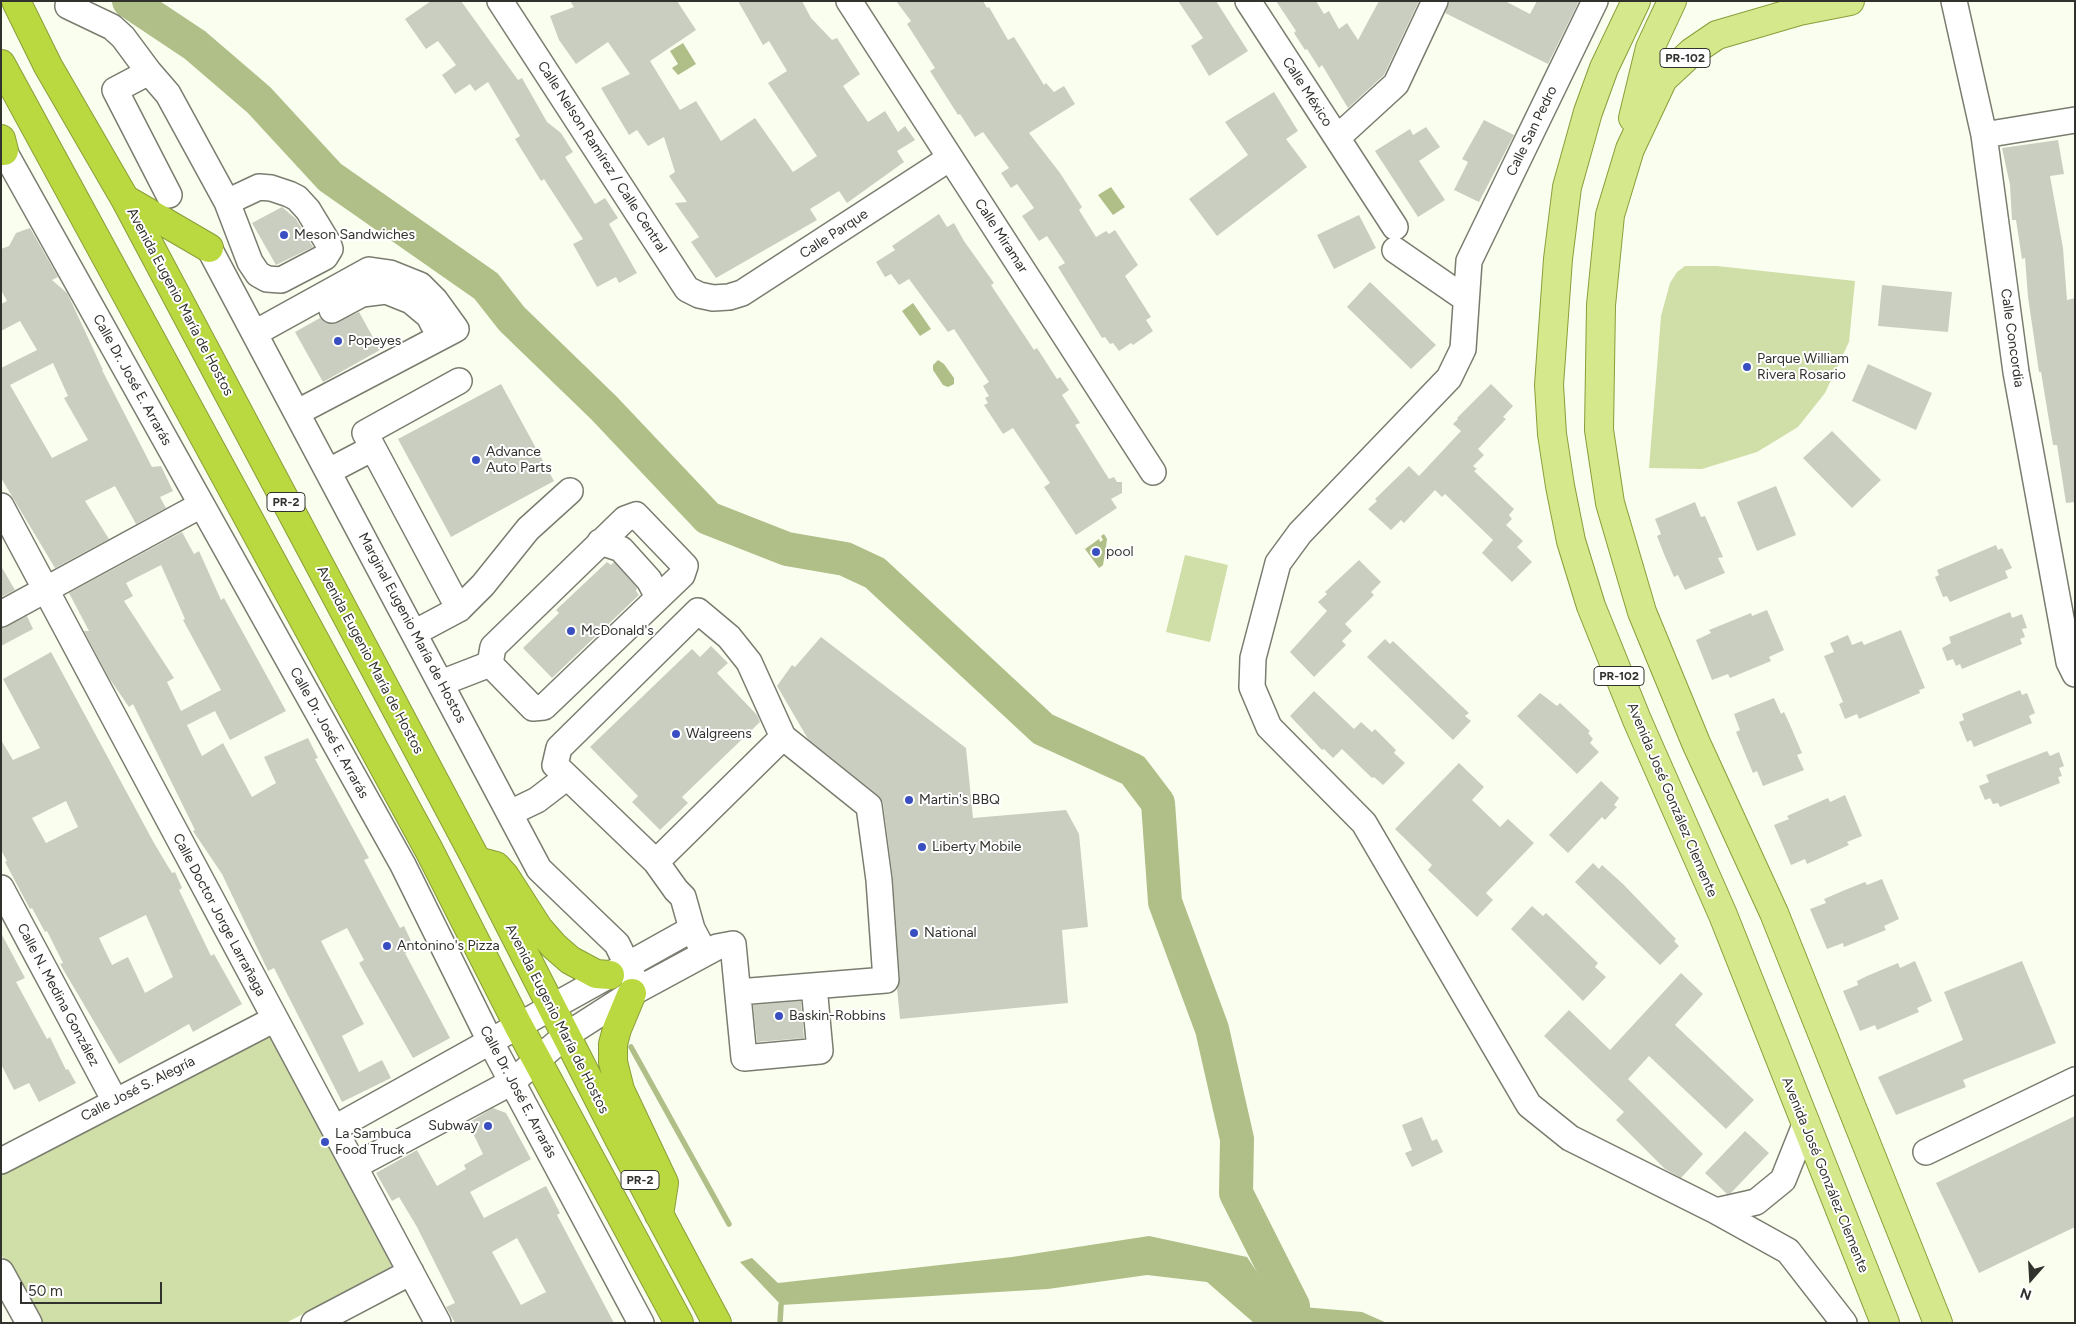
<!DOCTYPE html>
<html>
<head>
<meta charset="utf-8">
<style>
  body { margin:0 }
  #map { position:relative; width:2076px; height:1324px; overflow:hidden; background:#fafeef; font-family:Figtree,sans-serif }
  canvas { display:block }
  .frame { position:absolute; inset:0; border:2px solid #31322d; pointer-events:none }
  .north { position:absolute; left:2006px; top:1254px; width:50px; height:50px; -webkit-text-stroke:4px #fff; paint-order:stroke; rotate:199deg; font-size:14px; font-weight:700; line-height:20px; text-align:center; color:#31322d }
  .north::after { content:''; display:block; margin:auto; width:18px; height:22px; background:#31322d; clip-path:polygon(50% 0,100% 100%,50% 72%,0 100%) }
  .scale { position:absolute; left:20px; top:1282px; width:142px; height:22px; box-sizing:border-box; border:2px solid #31322d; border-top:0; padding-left:6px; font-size:15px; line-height:18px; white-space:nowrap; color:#31322d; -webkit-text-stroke:4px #fff; paint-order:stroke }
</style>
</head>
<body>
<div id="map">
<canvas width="2076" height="1324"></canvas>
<div class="frame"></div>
<div class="north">N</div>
<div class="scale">50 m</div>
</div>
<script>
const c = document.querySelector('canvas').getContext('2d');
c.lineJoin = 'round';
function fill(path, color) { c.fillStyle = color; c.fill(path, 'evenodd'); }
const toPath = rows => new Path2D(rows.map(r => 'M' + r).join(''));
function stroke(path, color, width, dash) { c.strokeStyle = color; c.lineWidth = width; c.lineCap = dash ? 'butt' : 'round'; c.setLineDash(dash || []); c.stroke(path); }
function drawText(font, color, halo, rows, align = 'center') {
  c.font = font + ' Figtree,sans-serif'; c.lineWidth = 4; c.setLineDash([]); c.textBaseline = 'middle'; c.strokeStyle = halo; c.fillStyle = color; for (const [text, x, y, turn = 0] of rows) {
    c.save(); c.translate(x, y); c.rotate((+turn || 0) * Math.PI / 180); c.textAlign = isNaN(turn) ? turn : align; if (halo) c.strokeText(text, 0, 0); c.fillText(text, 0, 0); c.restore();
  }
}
const green = toPath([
  [1685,266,1717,266,1855,281,1849,342,1825,393,1798,427,1757,452,1702,469,1649,468,1661,316,1670,283,1677,272],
  [1185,555,1228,565,1210,642,1166,632],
  [268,1029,392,1266,286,1323,38,1323,1,1254,1,1170]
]);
const forest = toPath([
  [683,43,696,64,678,75,672,68,678,64,670,51],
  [1111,187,1125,207,1113,215,1098,195],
  [913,303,931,329,920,336,902,311],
  [938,360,944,364,954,378,954,384,948,387,943,385,933,370,933,365],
  [1104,534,1107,539,1106,547,1103,565,1099,568,1085,549,1099,539,1100,542,1103,540,1101,536],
  [1149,1236,1247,1257,1279,1305,1362,1312,1387,1323,1254,1323,1207,1282,1147,1275,1048,1289,781,1305,740,1262,752,1258,778,1283,1012,1257]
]);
const stream = toPath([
  [631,1047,729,1224],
  [780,1323,781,1305]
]);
const river = toPath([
  [129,1,195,45,259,100,330,177,486,286,512,319,604,408,708,518,787,549,845,559,875,573,1043,729,1133,770,1158,803,1165,902,1212,1029,1237,1139,1236,1193,1293,1306]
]);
const building = toPath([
  [431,1,461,1,518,80,522,78,547,122,561,133,573,152,565,157,595,204,605,198,618,218,609,224,637,273,619,283,616,277,597,287,573,244,583,239,544,179,541,181,515,139,520,136,488,82,475,91,470,84,455,94,442,75,456,65,438,41,426,49,405,19],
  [570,1,677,1,696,30,650,61,680,110,696,101,721,141,755,118,793,172,817,156,768,83,787,71,769,41,763,45,738,1,802,1,811,18,832,40,837,38,860,74,843,86,868,122,885,111,898,132,905,126,915,140,897,151,904,162,847,203,839,191,810,209,817,220,716,278,691,242,699,237,675,203,687,202,669,176,675,172,664,137,648,146,637,130,629,135,601,88,630,74,608,42,576,64,559,40,550,16,574,7],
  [896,1,983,1,987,8,989,7,1008,40,1014,37,1044,85,1046,83,1054,92,1064,86,1075,104,1029,133,1060,173,1082,207,1079,210,1096,237,1106,231,1109,234,1115,230,1138,265,1125,276,1151,317,1146,320,1153,331,1133,345,1131,343,1119,351,1113,343,1110,344,1105,337,1102,338,1058,267,1065,263,1047,236,1039,241,1022,216,1034,208,1017,184,1011,188,1001,173,1009,168,983,132,975,137,960,114,958,115,930,71,935,68,907,24,911,21],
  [1178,1,1216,1,1248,51,1209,76,1191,46,1203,38],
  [1276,1,1316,1,1324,14,1329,11,1339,29,1347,23,1358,40,1379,1,1419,1,1384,75,1348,108,1322,65,1319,68,1307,49,1305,50,1294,33,1296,31],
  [1450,1,1505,1,1530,14,1537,1,1579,1,1548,64,1445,13],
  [1274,92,1298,131,1286,139,1307,167,1217,236,1189,199,1248,155,1225,122],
  [1484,120,1514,135,1479,202,1454,190,1468,162,1462,159],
  [1426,127,1440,147,1419,161,1445,200,1418,217,1375,151,1410,129,1413,135],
  [2058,140,2064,174,2050,176,2063,248,2067,300,2075,298,2075,502,2066,503,2057,445,2053,445,2041,372,2039,372,2028,297,2025,258,2022,259,2016,220,2012,220,2010,185,2002,148],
  [282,207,296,219,313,247,276,265,252,223],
  [939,214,947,227,954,223,964,241,994,283,991,285,1034,350,1037,348,1057,379,1060,377,1069,390,1062,395,1080,423,1075,425,1109,479,1114,477,1117,482,1122,482,1122,493,1111,499,1117,508,1076,535,1044,487,1050,483,1013,428,1003,434,984,405,988,403,985,398,989,396,983,386,989,382,954,329,948,332,909,279,899,285,891,274,885,277,876,262,895,250,892,246],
  [1359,215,1376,248,1334,269,1317,235],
  [30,228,58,277,52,280,67,293,70,299,103,370,102,370,152,467,161,466,173,491,160,497,166,508,136,524,115,486,85,501,109,539,55,568,1,478,1,368,37,350,20,321,1,331,1,304,7,301,1,290,1,249,9,246,16,233],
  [53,363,68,396,64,398,88,440,52,458,10,385],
  [1370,282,1436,345,1411,369,1347,307],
  [1882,285,1952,292,1948,332,1878,326],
  [359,312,380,350,323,382,295,332,320,318,332,324],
  [1868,364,1932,393,1916,430,1852,401],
  [501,384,554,481,451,537,398,439],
  [1491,384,1513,406,1503,417,1506,419,1478,449,1484,455,1473,466,1477,469,1474,471,1514,509,1509,515,1512,519,1506,525,1523,541,1517,547,1532,562,1512,582,1482,553,1493,540,1445,494,1442,497,1435,490,1404,523,1401,520,1391,530,1368,509,1377,501,1375,499,1409,466,1419,476,1461,431,1453,424,1458,419,1457,418],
  [1832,431,1881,480,1852,508,1803,458],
  [1776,486,1796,535,1757,551,1737,502],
  [1695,502,1701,517,1705,516,1723,557,1718,558,1725,573,1685,590,1678,575,1674,577,1664,554,1657,536,1661,534,1655,519],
  [182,532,194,554,199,551,221,600,224,598,286,711,230,740,215,711,187,725,202,756,223,743,252,797,276,783,264,757,308,738,318,758,315,759,369,858,364,860,400,928,404,926,412,943,409,945,411,950,405,953,450,1038,413,1058,359,963,364,960,347,928,321,941,364,1024,342,1036,359,1072,382,1060,391,1078,342,1102,274,968,268,971,222,874,193,831,195,830,133,704,129,707,109,678,84,631,89,631,69,593],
  [161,565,185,619,183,620,221,690,181,711,167,682,174,678,124,601,133,596,126,583],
  [1996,545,1998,550,2002,548,2012,568,2005,571,2008,578,1950,602,1947,596,1943,597,1935,577,1939,575,1937,570],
  [1359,560,1381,582,1371,592,1374,595,1345,624,1352,631,1342,641,1346,645,1314,677,1290,652,1327,611,1318,602,1327,594,1325,592],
  [607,562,611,565,614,562,637,588,636,591,639,595,552,678,523,648,559,613,556,610],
  [1,566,15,590,1,597],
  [1767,610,1784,650,1769,657,1771,661,1730,678,1728,674,1712,680,1696,640,1711,633,1709,630,1751,613,1752,616],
  [2010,612,2012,618,2022,614,2027,628,2022,629,2025,637,2020,639,2022,644,1962,669,1960,664,1956,666,1953,659,1947,661,1942,648,1951,643,1949,637],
  [27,616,33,629,1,646,1,628],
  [1901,630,1925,688,1919,690,1920,693,1859,719,1857,714,1845,719,1839,704,1843,702,1824,656,1834,652,1830,643,1848,635,1852,645,1862,641,1864,645],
  [821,637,966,748,973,818,1066,810,1079,834,1088,927,1062,930,1068,1003,900,1019,897,988,900,979,893,879,883,803,878,795,808,739,777,686,792,665,795,667],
  [1385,639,1390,644,1393,641,1469,713,1465,716,1471,721,1453,740,1367,657],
  [711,646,728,663,717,673,757,715,760,722,682,797,688,803,660,830,632,802,638,796,590,747,692,649,700,657],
  [51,652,154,843,172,873,175,872,182,888,179,890,211,956,214,954,242,1004,193,1032,189,1024,119,1064,60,964,63,963,47,931,45,932,32,908,30,909,5,862,7,861,1,850,1,740,13,760,40,748,3,679],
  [66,801,78,827,46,843,32,818],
  [146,915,173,977,145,993,128,957,112,965,99,938],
  [2020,690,2022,695,2027,693,2035,713,2029,716,2032,723,1974,747,1971,740,1967,742,1959,722,1964,720,1962,714],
  [1314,691,1354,729,1361,722,1372,732,1375,729,1396,750,1394,753,1405,763,1383,785,1374,777,1372,778,1342,749,1333,758,1324,749,1322,750,1290,716],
  [1540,693,1557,706,1560,703,1590,731,1588,733,1593,739,1590,743,1599,752,1577,774,1517,716],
  [1774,698,1781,714,1784,712,1790,725,1802,753,1797,755,1804,770,1763,786,1757,771,1753,773,1736,732,1740,730,1734,714],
  [2047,751,2050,756,2059,752,2064,766,2059,768,2062,776,2058,777,2060,783,2000,807,1998,803,1993,804,1990,798,1985,800,1979,786,1989,782,1986,775],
  [1459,763,1484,787,1472,800,1500,827,1508,819,1534,843,1486,893,1493,900,1477,917,1428,870,1432,865,1395,829],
  [1601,781,1619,798,1614,805,1617,807,1605,820,1602,817,1568,853,1549,835],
  [1845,795,1862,836,1847,842,1849,845,1807,864,1805,859,1791,865,1774,825,1789,819,1787,816,1828,798,1830,802],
  [1593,863,1599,869,1602,865,1623,884,1676,939,1674,941,1679,946,1660,965,1575,882],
  [1882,879,1899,919,1884,926,1886,930,1844,947,1843,943,1827,949,1810,909,1826,903,1824,899,1845,890,1865,882,1867,885],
  [1532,906,1543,916,1546,913,1598,963,1595,967,1606,977,1583,1001,1511,929],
  [1,933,25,978,16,982,47,1039,50,1037,66,1070,68,1069,76,1083,39,1102,29,1083,14,1090,1,1064],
  [1915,961,1932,1001,1917,1008,1919,1012,1877,1030,1875,1025,1860,1031,1843,991,1858,985,1857,981,1867,976,1898,963,1900,968],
  [2022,961,2056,1043,1963,1080,1966,1087,1896,1115,1878,1077,1963,1040,1944,992],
  [1681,973,1703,994,1675,1025,1754,1100,1726,1129,1649,1056,1628,1079,1703,1154,1681,1178,1665,1169,1616,1120,1624,1112,1544,1036,1569,1010,1610,1050],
  [801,1001,804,1038,757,1042,753,1005],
  [493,1108,506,1113,531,1159,470,1192,484,1218,546,1186,560,1213,557,1215,614,1323,455,1323,446,1307,455,1303,417,1227,399,1197,392,1201,376,1173,417,1150,437,1186,466,1169,464,1165,483,1154,468,1123],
  [517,1238,546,1292,521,1305,492,1252],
  [2075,1116,2075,1227,1979,1273,1936,1183],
  [1422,1117,1432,1141,1437,1139,1443,1152,1412,1167,1405,1153,1412,1150,1402,1125],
  [1745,1131,1769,1153,1731,1193,1727,1194,1705,1173]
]);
const minor = toPath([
  [500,1,687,289,699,295,713,298,729,297,742,293,950,158],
  [849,1,1153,472],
  [1248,1,1395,227],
  [1595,1,1469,261,1463,349,1449,378,1300,533,1278,563,1253,658,1252,687,1269,727,1364,823,1529,1105,1570,1138,1716,1211,1788,1251,1844,1323],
  [1954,1,1984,135,2016,372,2069,662,2075,674],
  [68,6,112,27,123,37,149,72],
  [1984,135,2075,120],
  [1337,138,1396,84,1435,1],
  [1,153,4,151,403,865,490,1041,641,1323],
  [259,187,271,188,289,194,297,198,308,210,328,243,330,249,325,257,281,280,267,279,258,274,250,262,227,202,259,187],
  [169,195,115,90,149,72,168,94,227,202],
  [209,248,539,869,617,944,639,989],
  [1395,250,1466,299],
  [332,310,362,294,386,291,411,301,429,316,433,324],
  [255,333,369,270,390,273,420,285,435,300,456,329,298,412],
  [373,448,459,609,414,633],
  [329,471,373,448,365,433,459,381],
  [1,506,438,1323],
  [600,542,621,549,649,580,658,597],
  [459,609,483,585,528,529,570,491],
  [1,614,201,505],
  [441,683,490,664,533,708,544,707,682,575,685,566,636,515,625,519,493,647,490,664],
  [510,813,537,800,567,777],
  [656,862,555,765,559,748,698,611,729,637,749,662,783,737,869,806,879,880,886,980,738,992],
  [1,888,115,1101],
  [700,944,692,929,683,897,676,890,656,862,783,737],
  [335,1128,692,929],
  [1926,1152,2075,1080],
  [1,1161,275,1019],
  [355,1166,512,1082,565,1036,632,993,717,947,733,944,744,1058,820,1051,814,986],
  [1716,1211,1756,1202,1783,1180,1805,1125],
  [1,1272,29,1323],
  [314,1323,411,1272]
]);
const major = toPath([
  [1636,1,1604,68,1588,112,1567,187,1558,259,1549,385,1552,434,1560,486,1571,541,1591,606,1637,720,1723,915,1885,1323],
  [1850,1,1799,11,1717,35,1692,52,1663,79,1630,149,1610,215,1601,305,1599,430,1610,503,1642,612,1696,743,1774,913,1938,1323],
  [1633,118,1650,48,1672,1]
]);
const highway = toPath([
  [16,1,48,66,125,199,477,861,619,1139,717,1323],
  [1,64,429,850,518,1025,679,1323],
  [1,139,4,151],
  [125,199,209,248],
  [477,861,496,866,505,876,539,929,554,946,570,960,596,974,610,975],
  [632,993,617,1029,613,1044,613,1062,620,1090,664,1183,659,1215]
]);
const markers = [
  [284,235,5,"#394fc1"],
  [338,341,5,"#394fc1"],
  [1747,367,5,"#394fc1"],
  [476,460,5,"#394fc1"],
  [1096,552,5,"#394fc1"],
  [571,631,5,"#394fc1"],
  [676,734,5,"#394fc1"],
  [909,800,5,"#394fc1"],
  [922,847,5,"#394fc1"],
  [914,933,5,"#394fc1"],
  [387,946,5,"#394fc1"],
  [779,1016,5,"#394fc1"],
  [488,1126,5,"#394fc1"],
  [325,1142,5,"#394fc1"]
];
const shields = [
  [1685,58,50],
  [286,502,38],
  [1619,676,50],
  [640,1180,38]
];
const shieldNames = [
  ["PR-102",1685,58],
  ["PR-2",286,502],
  ["PR-102",1619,676],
  ["PR-2",640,1180]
];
const streetNames = [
  ["Calle México",1307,92,57],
  ["Calle San Pedro",1532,131,-64],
  ["Calle Nelson Ramírez / Calle Central",602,157,57],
  ["Calle Parque",834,234,-33],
  ["Calle Miramar",1001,236,57],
  ["Avenida Eugenio María de Hostos",180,302,62],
  ["Calle Concordia",2012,338,82],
  ["Calle Dr. José E. Arrarás",132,380,61],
  ["Marginal Eugenio María de Hostos",412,628,62],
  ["Avenida Eugenio María de Hostos",370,660,62],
  ["Calle Dr. José E. Arrarás",329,733,61],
  ["Avenida José González Clemente",1672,800,67],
  ["Calle Doctor Jorge Larrañaga",219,915,62],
  ["Calle N. Medina González",58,995,62],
  ["Avenida Eugenio María de Hostos",557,1019,63],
  ["Calle José S. Alegría",138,1089,-27],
  ["Calle Dr. José E. Arrarás",518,1092,62],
  ["Avenida José González Clemente",1825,1175,68]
];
const poiNames = [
  ["Meson Sandwiches",294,235],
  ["Popeyes",348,341],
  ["Parque William",1757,359],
  ["Rivera Rosario",1757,375],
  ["Advance",486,452],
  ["Auto Parts",486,468],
  ["pool",1106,552],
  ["McDonald's",581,631],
  ["Walgreens",686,734],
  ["Martin's BBQ",919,800],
  ["Liberty Mobile",932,847],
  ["National",924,933],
  ["Antonino's Pizza",397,946],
  ["Baskin-Robbins",789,1016],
  ["Subway",478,1126,"right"],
  ["La Sambuca",335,1134],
  ["Food Truck",335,1150]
];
fill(green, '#d0dea8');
fill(forest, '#b0be88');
stroke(stream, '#b0be88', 5.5);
stroke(river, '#b0be88', 34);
fill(building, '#cacec0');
stroke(minor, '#797c6f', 28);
stroke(major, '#8a9e39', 30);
stroke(highway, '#8a9e39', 30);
stroke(minor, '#fff', 25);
stroke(major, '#d6e88c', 28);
stroke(highway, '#bad840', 28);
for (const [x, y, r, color] of markers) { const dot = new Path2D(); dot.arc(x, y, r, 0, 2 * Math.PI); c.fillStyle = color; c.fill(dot); stroke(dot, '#fff', 2); }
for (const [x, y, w] of shields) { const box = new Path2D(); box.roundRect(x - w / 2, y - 9.5, w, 19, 4); c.fillStyle = '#fff'; c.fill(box); stroke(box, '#31322d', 1); }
drawText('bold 12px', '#31322d', null, shieldNames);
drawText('14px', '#31322d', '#fff', streetNames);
drawText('14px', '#31322d', '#fff', poiNames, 'left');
</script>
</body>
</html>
